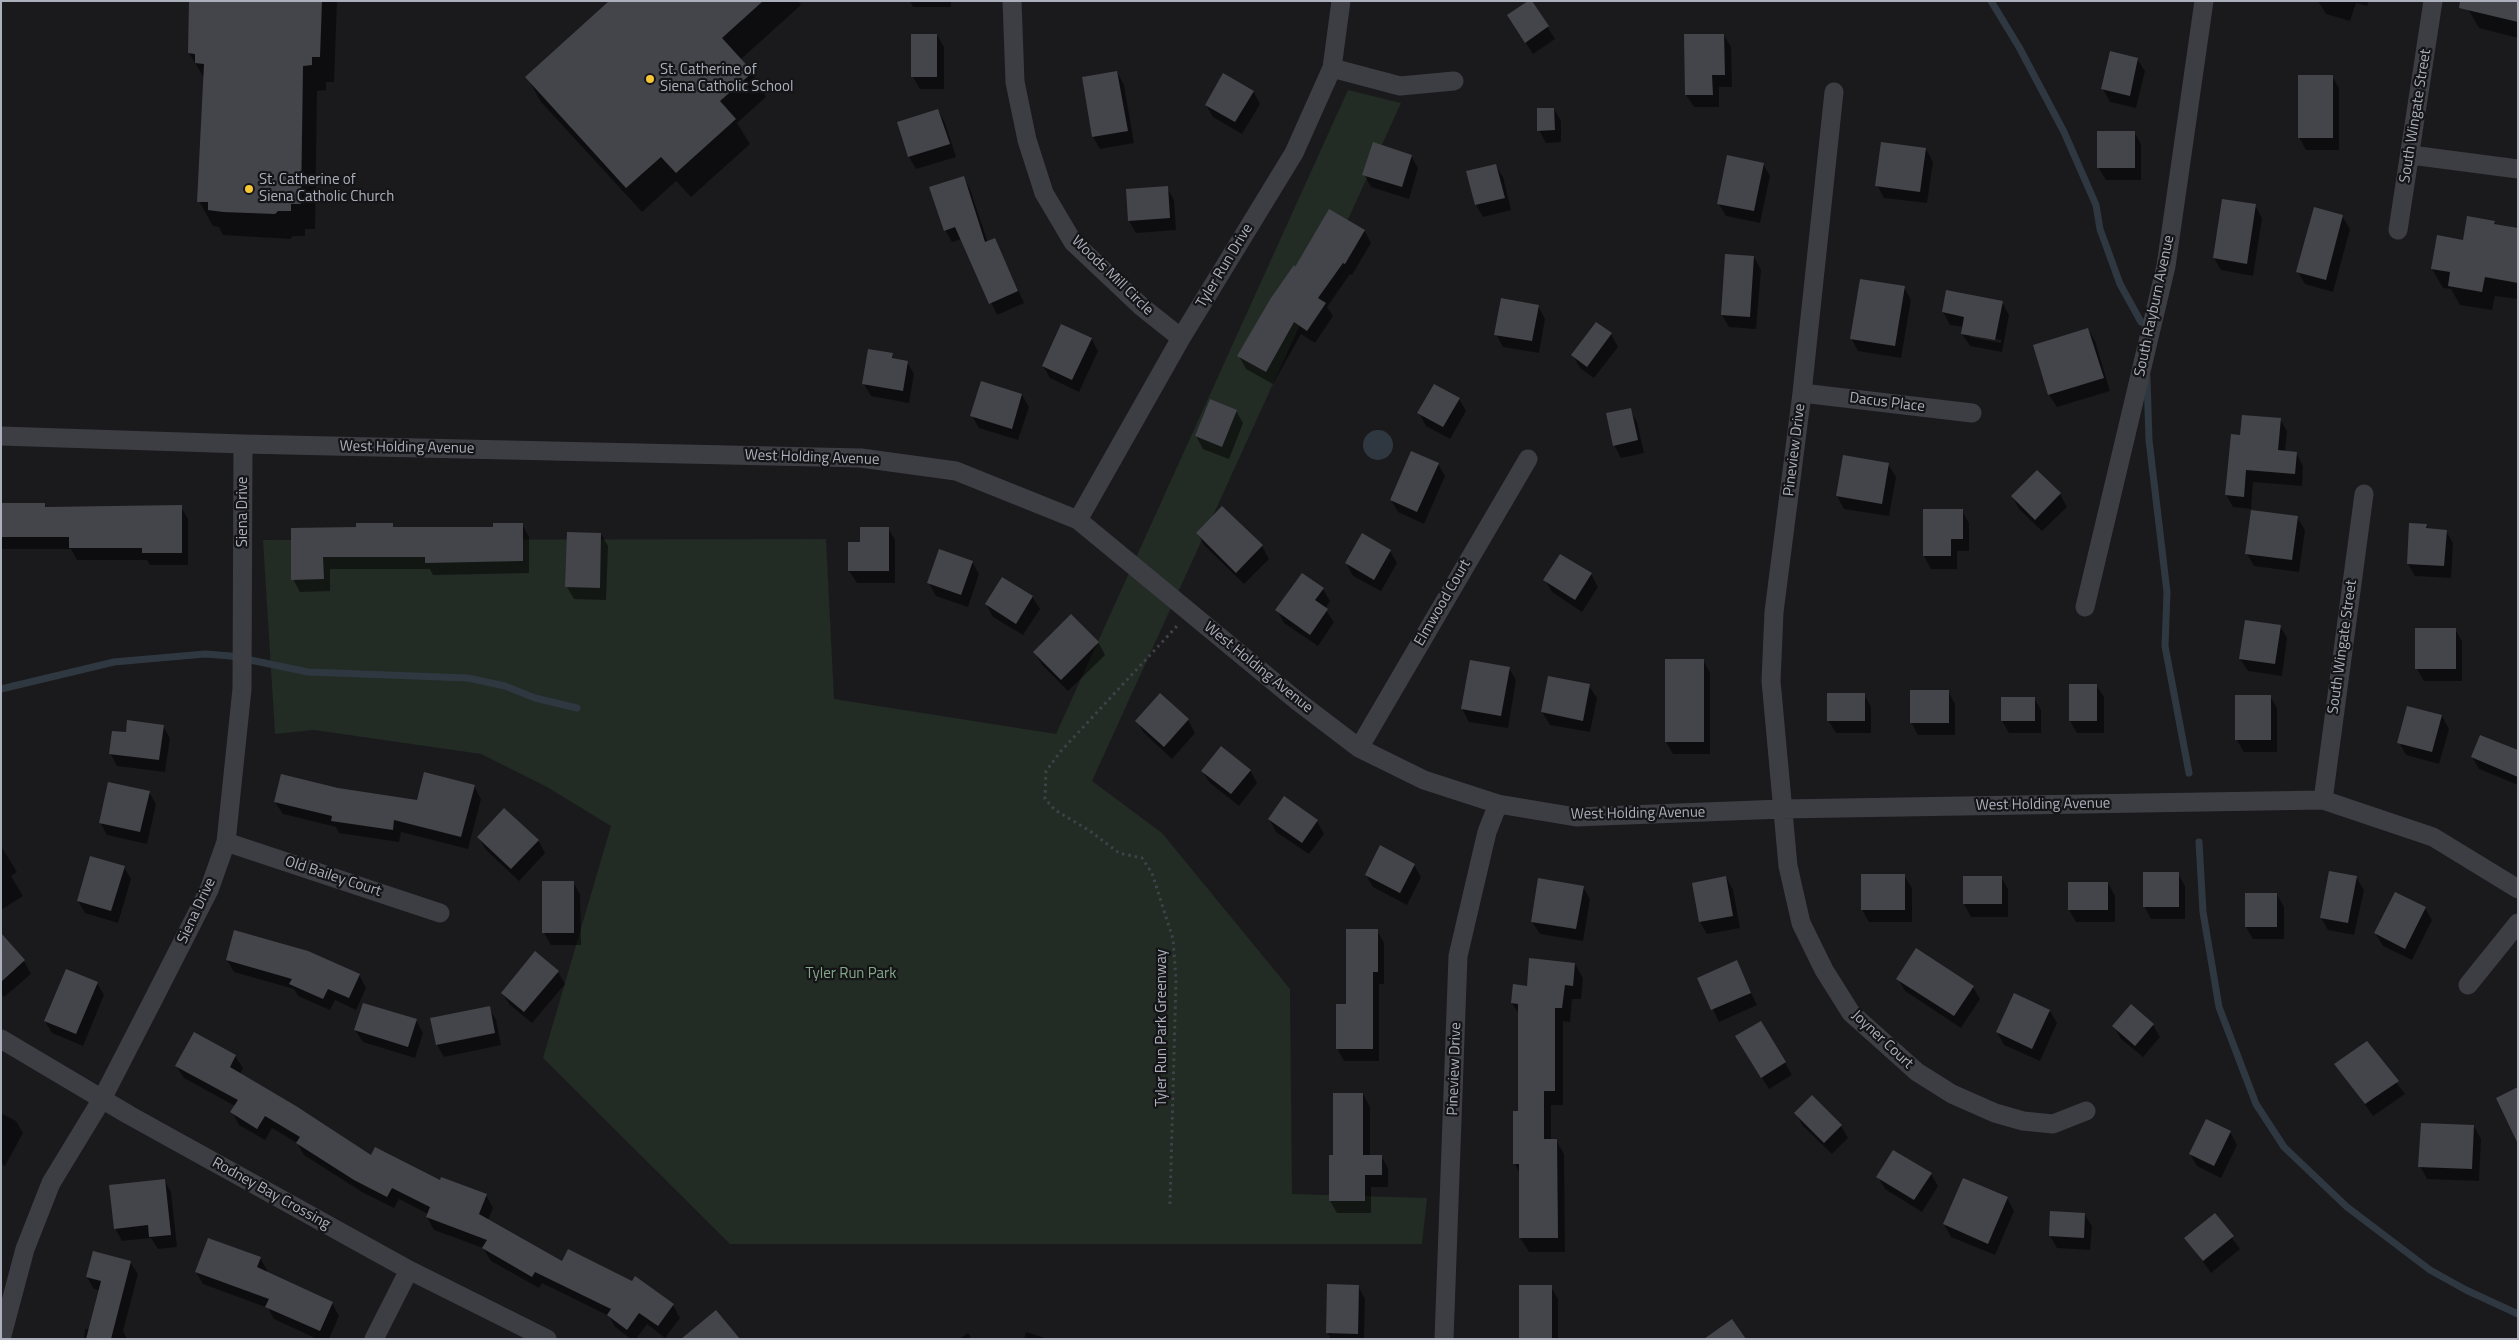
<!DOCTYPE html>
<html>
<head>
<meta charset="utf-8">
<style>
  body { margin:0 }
  #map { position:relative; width:2519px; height:1340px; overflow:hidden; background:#1a1a1d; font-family:"Titillium Web",sans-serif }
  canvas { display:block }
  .frame { position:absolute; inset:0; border:2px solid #acb0bc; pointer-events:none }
</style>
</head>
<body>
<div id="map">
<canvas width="2519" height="1340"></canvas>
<div class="frame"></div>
</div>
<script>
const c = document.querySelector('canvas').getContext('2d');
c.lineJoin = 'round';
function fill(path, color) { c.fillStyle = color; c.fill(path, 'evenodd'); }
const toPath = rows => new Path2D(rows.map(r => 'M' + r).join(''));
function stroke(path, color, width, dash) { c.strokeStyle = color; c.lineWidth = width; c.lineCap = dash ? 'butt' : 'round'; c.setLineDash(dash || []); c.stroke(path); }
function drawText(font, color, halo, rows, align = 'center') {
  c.font = font + ' "Titillium Web",sans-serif'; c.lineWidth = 4.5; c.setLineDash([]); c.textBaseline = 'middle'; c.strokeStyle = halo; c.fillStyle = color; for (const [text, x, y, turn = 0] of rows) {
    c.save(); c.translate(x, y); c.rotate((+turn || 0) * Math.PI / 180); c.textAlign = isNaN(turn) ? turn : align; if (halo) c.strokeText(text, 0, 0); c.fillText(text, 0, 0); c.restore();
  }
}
const green = toPath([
  [1348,90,1401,103,1092,781,1162,833,1290,989,1292,1194,1427,1198,1422,1244,730,1244,543,1058,611,826,547,787,481,754,314,730,275,734,263,540,826,539,834,699,1056,734]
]);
const water = toPath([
  '1363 445a15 15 0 1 1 30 0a15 15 0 1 1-30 0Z'
]);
const shadow = toPath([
  [191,1,337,1,334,82,326,82,326,90,317,91,315,229,305,229,305,236,293,236,290,239,223,235,219,227,213,226,199,201,204,78,189,53],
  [611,1,798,1,801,5,740,60,752,72,766,97,737,123,750,144,691,197,676,181,642,212,541,102,527,77],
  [910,1,951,1,951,7,913,7],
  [1531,1,1555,39,1533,54,1508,16],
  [2318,1,2369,1,2367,6,2356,3,2350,21,2326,14],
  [2518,1,2518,38,2479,28,2468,9],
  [937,35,944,47,944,89,920,89,913,77],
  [1724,35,1731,47,1732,87,1719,87,1719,107,1694,107,1686,95],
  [2137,59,2145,71,2136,108,2110,102,2103,89],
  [1117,72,1124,85,1134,143,1100,149,1093,137,1083,78],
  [2332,76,2339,88,2339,150,2306,150,2299,137],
  [1253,91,1260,104,1242,134,1213,117,1206,105],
  [1554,109,1561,121,1561,142,1546,143,1539,130],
  [938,110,945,123,956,157,916,169,909,157],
  [2134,132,2141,144,2141,180,2106,180,2098,167],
  [1926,149,1933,162,1927,203,1884,198,1877,185],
  [1411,156,1418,168,1409,199,1371,187,1364,174],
  [1763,164,1770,176,1760,223,1726,216,1719,204],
  [1495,165,1503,177,1511,210,1483,217,1476,205],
  [963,177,970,189,988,243,995,240,1024,303,997,315,962,239,952,242,945,230],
  [1167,188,1174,200,1176,230,1136,233,1129,221],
  [2255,205,2262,218,2253,276,2221,270,2214,258],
  [2342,216,2350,229,2333,292,2305,284,2298,272],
  [2494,222,2496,226,2518,230,2518,299,2495,296,2492,310,2460,305,2451,289,2443,288,2432,269,2464,242],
  [1364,230,1371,243,1352,275,1350,274,1327,307,1333,316,1315,343,1301,334,1273,384,1246,369,1239,356,1296,268],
  [1754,257,1761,270,1756,329,1729,327,1722,315],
  [1904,287,1911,300,1901,358,1858,351,1851,338],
  [1947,291,2002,302,2009,315,2002,352,1970,346,1962,334,1964,327,1950,325,1943,312],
  [1970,334,2001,340,2001,343,1970,337],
  [1538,306,1545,319,1539,353,1503,347,1496,334],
  [1597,323,1611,334,1618,347,1594,378,1580,368,1573,355],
  [2088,329,2095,341,2110,391,2057,407,2049,395],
  [1091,338,1098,351,1079,392,1050,378,1043,366],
  [892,355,895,360,907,362,914,374,909,403,871,396,864,384],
  [1022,395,1029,407,1018,440,979,428,972,416],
  [1459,399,1466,411,1450,439,1426,426,1419,413],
  [1630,410,1637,422,1644,453,1621,458,1614,445],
  [1236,411,1243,423,1229,459,1203,449,1196,436],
  [2280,419,2287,431,2285,452,2296,453,2303,466,2302,486,2253,482,2251,509,2233,507,2226,495,2241,437],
  [1438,464,1445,476,1424,524,1398,512,1391,500],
  [1888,464,1896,477,1889,516,1844,509,1837,496],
  [2060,494,2067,507,2042,531,2019,509,2012,496],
  [1,505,44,505,46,508,181,507,188,519,188,565,150,565,147,560,77,560,71,549,1,549],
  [1924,511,1962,511,1969,523,1969,551,1957,551,1957,569,1931,569,1924,556],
  [2297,517,2305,530,2299,572,2254,566,2247,554],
  [392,524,394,528,494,528,522,524,529,537,529,573,433,575,430,569,330,569,330,591,300,592,293,579,357,528],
  [2426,525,2429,530,2446,531,2453,543,2451,578,2415,576,2408,564],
  [888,528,895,540,895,583,857,583,849,571,861,543],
  [1197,533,1262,546,1269,559,1244,584,1204,545],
  [601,534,608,546,606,600,574,599,567,587],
  [1390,551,1397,563,1381,591,1353,576,1346,563],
  [972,562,979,574,968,607,936,596,929,583],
  [1591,574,1598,587,1582,612,1552,592,1545,580],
  [1323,589,1330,601,1325,609,1334,622,1318,646,1284,623,1277,610],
  [1032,596,1040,609,1023,635,993,617,986,604],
  [2280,626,2287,638,2282,676,2248,671,2240,659],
  [2455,629,2462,641,2462,681,2424,681,2417,669],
  [1098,642,1105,655,1068,691,1042,665,1035,653],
  [1703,660,1710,673,1710,754,1673,754,1666,742],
  [1509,668,1516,680,1508,728,1469,722,1462,709],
  [2096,685,2104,697,2104,733,2077,733,2070,721],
  [1589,686,1597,698,1590,732,1550,725,1542,712],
  [1948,691,1955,704,1955,735,1918,735,1911,722],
  [1864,694,1871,707,1871,733,1836,733,1828,720],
  [1160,695,1188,720,1195,733,1172,759,1144,733,1137,721],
  [2237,696,2270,696,2277,708,2277,752,2244,752,2237,740],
  [2034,698,2041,710,2041,733,2009,733,2002,721],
  [2442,716,2449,729,2439,764,2406,755,2399,742],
  [163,726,170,738,165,772,117,766,110,753,127,734],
  [2518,751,2518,785,2479,769,2472,757],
  [1250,770,1257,783,1239,806,1210,783,1202,771],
  [474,786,481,799,468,849,401,832,399,842,339,833,336,827,283,814,275,802,338,789,418,801],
  [149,792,156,804,147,844,107,835,100,822],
  [1269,819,1317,821,1324,834,1309,854,1276,832],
  [479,838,538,840,545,853,519,881,486,850],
  [1,846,17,872,11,876,23,896,1,910],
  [1414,865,1421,877,1407,905,1373,887,1366,875],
  [124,867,131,879,118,923,85,913,78,901],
  [2178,874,2185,886,2185,919,2151,919,2144,906],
  [1904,875,1912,888,1912,922,1869,922,1862,910],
  [1726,877,1733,890,1740,928,1707,934,1700,922],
  [1964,877,2001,877,2008,889,2008,917,1971,917,1964,904],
  [2356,877,2364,890,2354,935,2328,930,2321,918],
  [573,882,580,894,581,945,551,945,544,933],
  [2108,883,2115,896,2115,922,2076,922,2069,910],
  [1583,887,1590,899,1583,941,1540,934,1532,922],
  [2277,895,2284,907,2284,939,2253,939,2246,927],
  [2425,908,2432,920,2412,960,2383,946,2375,933],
  [1377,930,1384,943,1384,984,1379,984,1379,1061,1344,1061,1337,1048,1347,1006],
  [1,935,24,961,31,974,4,997,1,994],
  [227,960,359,975,366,988,356,1010,335,1000,330,1010,298,996,294,989,234,972],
  [1736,962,1757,1005,1719,1022,1698,978],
  [1575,964,1583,978,1581,999,1572,999,1570,1022,1563,1021,1563,1105,1551,1105,1551,1140,1556,1140,1564,1154,1565,1252,1529,1252,1520,1238,1520,1174,1515,1164,1515,1112,1519,1112,1519,1014,1512,1003,1528,987],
  [558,972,565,984,532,1023,510,1005,502,993],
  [1898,979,1973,987,1980,999,1961,1028,1905,991],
  [97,983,104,995,83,1046,52,1033,45,1021],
  [489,1008,496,1020,501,1045,444,1057,437,1045,432,1019],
  [2050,1011,2057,1023,2040,1061,2004,1045,1997,1032],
  [416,1020,423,1033,415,1058,363,1042,355,1030],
  [2153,1025,2160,1037,2143,1057,2121,1039,2114,1027],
  [2366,1043,2405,1094,2373,1116,2336,1064],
  [1744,1049,1785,1063,1792,1075,1769,1089],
  [235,1056,243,1068,240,1074,371,1157,486,1195,493,1208,488,1220,563,1263,673,1305,680,1318,665,1338,647,1324,636,1339,631,1339,615,1327,609,1316,542,1283,539,1288,491,1261,483,1248,434,1230,427,1217,428,1214,399,1199,394,1208,362,1192,304,1155,297,1143,272,1128,265,1140,239,1125,232,1112,235,1106,184,1078,176,1066],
  [1363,1094,1370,1107,1370,1156,1381,1156,1388,1168,1388,1187,1371,1187,1371,1213,1337,1213,1330,1201,1334,1156],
  [1,1113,16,1121,23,1133,5,1166,1,1163],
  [1796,1114,1841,1126,1848,1138,1832,1154,1803,1126],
  [2474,1126,2481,1139,2479,1181,2427,1179,2420,1166],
  [2230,1132,2237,1145,2221,1178,2197,1166,2190,1154],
  [1931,1174,1938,1186,1922,1212,1885,1189,1878,1177],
  [164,1180,171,1192,177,1247,158,1249,151,1238,122,1241,115,1228],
  [2007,1198,2014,1211,1995,1255,1951,1237,1944,1224],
  [2084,1214,2092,1226,2090,1250,2057,1248,2050,1236],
  [2215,1215,2240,1249,2211,1273,2186,1238],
  [260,1258,267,1270,266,1273,332,1303,339,1316,329,1339,317,1339,274,1319,268,1308,203,1284,196,1272],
  [130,1262,138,1274,123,1331,127,1339,84,1339,85,1329,90,1329,100,1290,94,1289,87,1277],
  [1358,1286,1365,1299,1364,1339,1331,1339,1327,1332],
  [1551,1287,1558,1299,1558,1339,1520,1339],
  [1026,1332,1048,1339,1024,1339],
  [968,1333,972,1339,959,1339]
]);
const stream = toPath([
  [1991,1,2019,47,2064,132,2096,205,2100,229,2120,284,2141,322],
  [2147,377,2149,440,2167,592,2165,646,2189,773],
  [1,689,114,662,205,654,231,656,308,672,468,678,505,686,535,698,577,708],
  [2199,842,2203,912,2219,1007,2256,1104,2284,1147,2347,1207,2430,1270,2466,1290,2518,1314]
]);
const building = toPath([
  [189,1,322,1,320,57,312,57,312,65,303,66,301,204,291,204,291,211,278,211,275,214,223,212,208,210,208,202,197,202,204,64,195,63,195,54,188,53],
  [609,1,763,1,722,38,753,72,720,101,736,119,676,173,661,157,626,188,525,77],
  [1528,1,1532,1,1549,26,1525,43,1507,15],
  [2460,1,2518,1,2518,22,2459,8],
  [911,34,937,34,937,77,911,77],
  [1684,34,1724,34,1725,75,1712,75,1713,95,1685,95],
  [2110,51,2138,58,2130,96,2101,89],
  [1117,71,1128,131,1092,137,1082,77],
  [1223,73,1254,91,1235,122,1205,105],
  [2298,75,2333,75,2333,138,2298,138],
  [1537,108,1554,108,1555,130,1537,131],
  [938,109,950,144,908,157,897,122],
  [2097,131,2135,131,2135,168,2097,168],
  [1373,142,1412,155,1402,187,1362,175],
  [1881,142,1926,148,1920,192,1875,186],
  [1727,155,1764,163,1754,211,1717,204],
  [1496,164,1505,198,1475,205,1466,171],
  [964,176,985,242,995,238,1018,291,989,304,955,227,944,231,929,187],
  [1168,186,1170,218,1128,221,1126,189],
  [2222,199,2256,204,2247,264,2213,258],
  [2314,207,2343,215,2326,280,2296,272],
  [1329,209,1365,230,1345,264,1343,263,1318,298,1326,303,1307,331,1294,322,1266,372,1237,356,1271,298,1294,265,1295,267],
  [2467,216,2495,221,2494,224,2518,228,2518,283,2485,277,2482,292,2448,286,2450,272,2431,269,2437,235,2463,240],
  [1725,254,1754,256,1750,317,1721,315],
  [1860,279,1905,286,1895,346,1850,339],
  [1946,290,2003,301,1995,340,1961,334,1964,317,1942,312],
  [1501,298,1539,305,1532,341,1494,335],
  [1596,322,1612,333,1587,367,1571,355],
  [1061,324,1092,338,1072,380,1042,366],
  [2088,328,2104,378,2048,395,2033,345],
  [868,349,893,353,892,358,908,361,903,391,862,384],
  [981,381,1022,394,1012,429,970,416],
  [1434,384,1460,398,1443,427,1417,413],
  [1210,399,1237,410,1222,447,1195,436],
  [1631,408,1638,440,1613,446,1606,413],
  [2242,415,2281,418,2278,450,2297,452,2295,474,2246,470,2244,497,2225,495,2231,434,2240,435],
  [1411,451,1439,463,1417,512,1390,500],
  [1843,455,1889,463,1882,504,1836,496],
  [2037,470,2061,493,2035,520,2011,496],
  [1,503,45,503,45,507,182,505,182,553,142,553,142,548,69,548,69,537,1,537],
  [1222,506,1263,545,1236,573,1196,533],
  [1923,509,1963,509,1963,539,1951,539,1951,556,1923,556],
  [2251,510,2298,516,2292,560,2245,554],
  [356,523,393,523,393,527,493,527,493,523,523,523,523,561,425,563,425,557,323,557,324,579,291,580,291,528,356,527],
  [2409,523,2427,524,2426,528,2447,530,2444,566,2407,564],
  [860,527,889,527,889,571,848,571,848,542,860,542],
  [567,532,601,533,600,588,565,587],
  [1362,533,1391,550,1374,580,1345,563],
  [939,549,973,561,961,595,927,583],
  [1560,554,1592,573,1575,600,1543,580],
  [1302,573,1324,588,1315,600,1328,609,1310,635,1275,610],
  [1002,577,1033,596,1016,624,985,604],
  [1071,614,1099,642,1061,680,1033,652],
  [2245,620,2281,625,2275,664,2239,659],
  [2415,628,2456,628,2456,669,2415,669],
  [1665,659,1704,659,1704,742,1665,742],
  [1470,660,1510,667,1501,716,1461,709],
  [1548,676,1590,684,1583,721,1541,712],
  [2069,684,2097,684,2097,721,2069,721],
  [1910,690,1949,690,1949,723,1910,723],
  [1160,693,1189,719,1164,747,1135,721],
  [1827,693,1865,693,1865,721,1827,721],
  [2235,695,2271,695,2271,740,2235,740],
  [2001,697,2035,697,2035,721,2001,721],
  [2407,706,2442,715,2432,752,2397,743],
  [127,720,164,725,159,760,109,754,112,731,126,732],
  [2480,735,2518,750,2518,777,2471,757],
  [1221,746,1251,770,1231,794,1201,771],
  [424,772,475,785,461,837,394,820,393,830,331,821,332,816,274,802,281,774,338,788,417,800],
  [108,782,150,791,140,832,99,823],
  [1284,796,1318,820,1302,843,1268,819],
  [504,808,539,840,511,869,477,837],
  [1380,845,1415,864,1400,893,1365,875],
  [90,856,125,866,111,911,77,901],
  [2329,871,2357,876,2348,923,2320,918],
  [2143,872,2179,872,2179,907,2143,907],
  [1861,874,1905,874,1905,910,1861,910],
  [1726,876,1733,916,1699,922,1692,883],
  [1963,876,2002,876,2002,904,1963,904],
  [1538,878,1584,886,1576,929,1531,922],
  [542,881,574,881,574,933,542,933],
  [2068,882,2108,882,2108,910,2068,910],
  [2395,892,2426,907,2405,949,2374,933],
  [2245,893,2277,893,2277,927,2245,927],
  [1346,929,1378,929,1378,972,1373,972,1373,1049,1336,1049,1336,1004,1346,1004],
  [234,930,308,951,360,974,349,998,328,989,323,999,289,984,292,979,226,960],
  [1,933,25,960,1,982],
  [1916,948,1974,986,1954,1016,1896,979],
  [535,951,559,971,524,1012,501,993],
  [1529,958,1575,963,1573,986,1565,985,1562,1008,1555,1008,1555,1091,1544,1091,1544,1139,1557,1139,1558,1238,1519,1238,1519,1164,1513,1164,1513,1111,1518,1111,1518,1004,1511,1003,1513,984,1527,986],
  [1737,960,1751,993,1711,1010,1697,978],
  [66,969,98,982,76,1034,44,1021],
  [2014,993,2050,1010,2032,1049,1996,1032],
  [363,1003,417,1019,408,1047,354,1030],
  [2131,1004,2154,1024,2135,1046,2112,1026],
  [490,1006,495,1033,436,1045,430,1018],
  [1761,1021,1786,1062,1761,1078,1735,1036],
  [194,1032,236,1055,230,1067,296,1106,371,1155,375,1147,440,1180,441,1177,487,1194,479,1214,562,1261,568,1249,632,1281,635,1276,674,1304,658,1326,639,1313,627,1330,607,1315,611,1309,535,1272,532,1277,482,1248,487,1240,426,1217,430,1207,392,1188,387,1197,354,1180,296,1143,300,1137,265,1116,257,1129,230,1112,238,1100,175,1066],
  [2367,1041,2399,1081,2365,1104,2334,1064],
  [2518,1087,2518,1144,2496,1098],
  [1333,1093,1363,1093,1363,1155,1382,1155,1382,1175,1365,1175,1365,1201,1329,1201,1329,1155,1333,1155],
  [1812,1095,1842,1125,1824,1143,1794,1113],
  [2206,1119,2231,1131,2214,1166,2189,1154],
  [2421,1123,2474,1125,2472,1169,2418,1167],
  [1893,1150,1932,1173,1914,1200,1876,1177],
  [1963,1178,2008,1197,1988,1244,1943,1224],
  [165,1179,171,1235,149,1237,148,1225,114,1229,109,1185],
  [2050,1211,2085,1213,2084,1238,2049,1236],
  [2215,1213,2234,1236,2203,1261,2184,1238],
  [208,1238,261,1257,257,1267,333,1302,320,1331,265,1307,269,1299,195,1272],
  [93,1251,131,1261,111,1339,86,1339,101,1281,86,1277],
  [1327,1284,1359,1285,1358,1334,1326,1333],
  [1519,1285,1552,1285,1552,1339,1519,1339],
  [716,1310,740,1339,681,1339],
  [1732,1319,1746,1339,1704,1339]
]);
const path = toPath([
  [1170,1204,1176,980,1173,939,1152,873,1142,858,1119,853,1090,831,1055,810,1045,799,1046,771,1061,751,1177,626]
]);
const street = toPath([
  [1012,1,1015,82,1027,140,1044,193,1073,242,1142,307,1181,338],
  [1332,68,1400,86,1454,81],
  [1834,92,1802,393,1774,612,1771,681,1788,866,1801,923,1824,970,1851,1013,1917,1072,1952,1094,1995,1113,2023,1121,2053,1124,2086,1111],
  [2411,155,2518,169],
  [2398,230,2433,1],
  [1802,393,1972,413],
  [1,436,243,444,861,458,956,471,1078,520,1296,700,1359,748,1424,780,1498,804,1576,817,1782,809,2323,800,2433,837,2518,889],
  [1078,520,1181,338,1294,153,1332,68,1341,1],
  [2085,607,2166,266,2204,1],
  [1359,748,1528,459],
  [2323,800,2364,494],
  [226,842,440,913],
  [2468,985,2518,923],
  [1,1039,129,1115,409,1270,547,1339],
  [1,1339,25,1249,51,1183,102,1099,153,1000,209,890,226,842,242,689,243,444],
  [374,1339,409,1270],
  [1444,1339,1458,956,1487,832,1498,804]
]);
const markers = [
  [650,79,5,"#f8c737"],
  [249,189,5,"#f8c737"]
];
const poiNames = [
  ["St. Catherine of",660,70],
  ["Siena Catholic School",660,87],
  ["St. Catherine of",259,180],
  ["Siena Catholic Church",259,197]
];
const streetNames = [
  ["South Wingate Street",2416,116,-81],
  ["Tyler Run Drive",1225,266,-59],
  ["Woods Mill Circle",1112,276,44],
  ["South Rayburn Avenue",2155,306,-78],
  ["Dacus Place",1887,403,7],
  ["West Holding Avenue",407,448,1],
  ["Pineview Drive",1795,450,-83],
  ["West Holding Avenue",812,458,2],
  ["Siena Drive",243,512,-90],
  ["Elmwood Court",1443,603,-60],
  ["South Wingate Street",2343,647,-82],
  ["West Holding Avenue",1258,668,39],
  ["West Holding Avenue",2043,805,-1],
  ["West Holding Avenue",1638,814,-1],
  ["Old Bailey Court",333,877,18],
  ["Siena Drive",197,911,-65],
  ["Tyler Run Park Greenway",1162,1028,-90],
  ["Joyner Court",1882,1040,43],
  ["Pineview Drive",1455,1069,-88],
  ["Rodney Bay Crossing",271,1194,29]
];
const parkNames = [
  ["Tyler Run Park",851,974]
];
fill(green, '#222b24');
fill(water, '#2f3841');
fill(shadow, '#0007');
stroke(stream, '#2f3841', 7);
fill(building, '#44454a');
stroke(path, '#414249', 3, [2.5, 4]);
stroke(street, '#3d3d44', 19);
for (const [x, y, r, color] of markers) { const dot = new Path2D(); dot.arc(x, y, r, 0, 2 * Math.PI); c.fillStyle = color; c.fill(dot); stroke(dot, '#151518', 2); }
drawText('15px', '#acb0bc', '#151518', poiNames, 'left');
drawText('15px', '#acb0bc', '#151518', streetNames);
drawText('15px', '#83a888', '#151518', parkNames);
</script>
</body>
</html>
